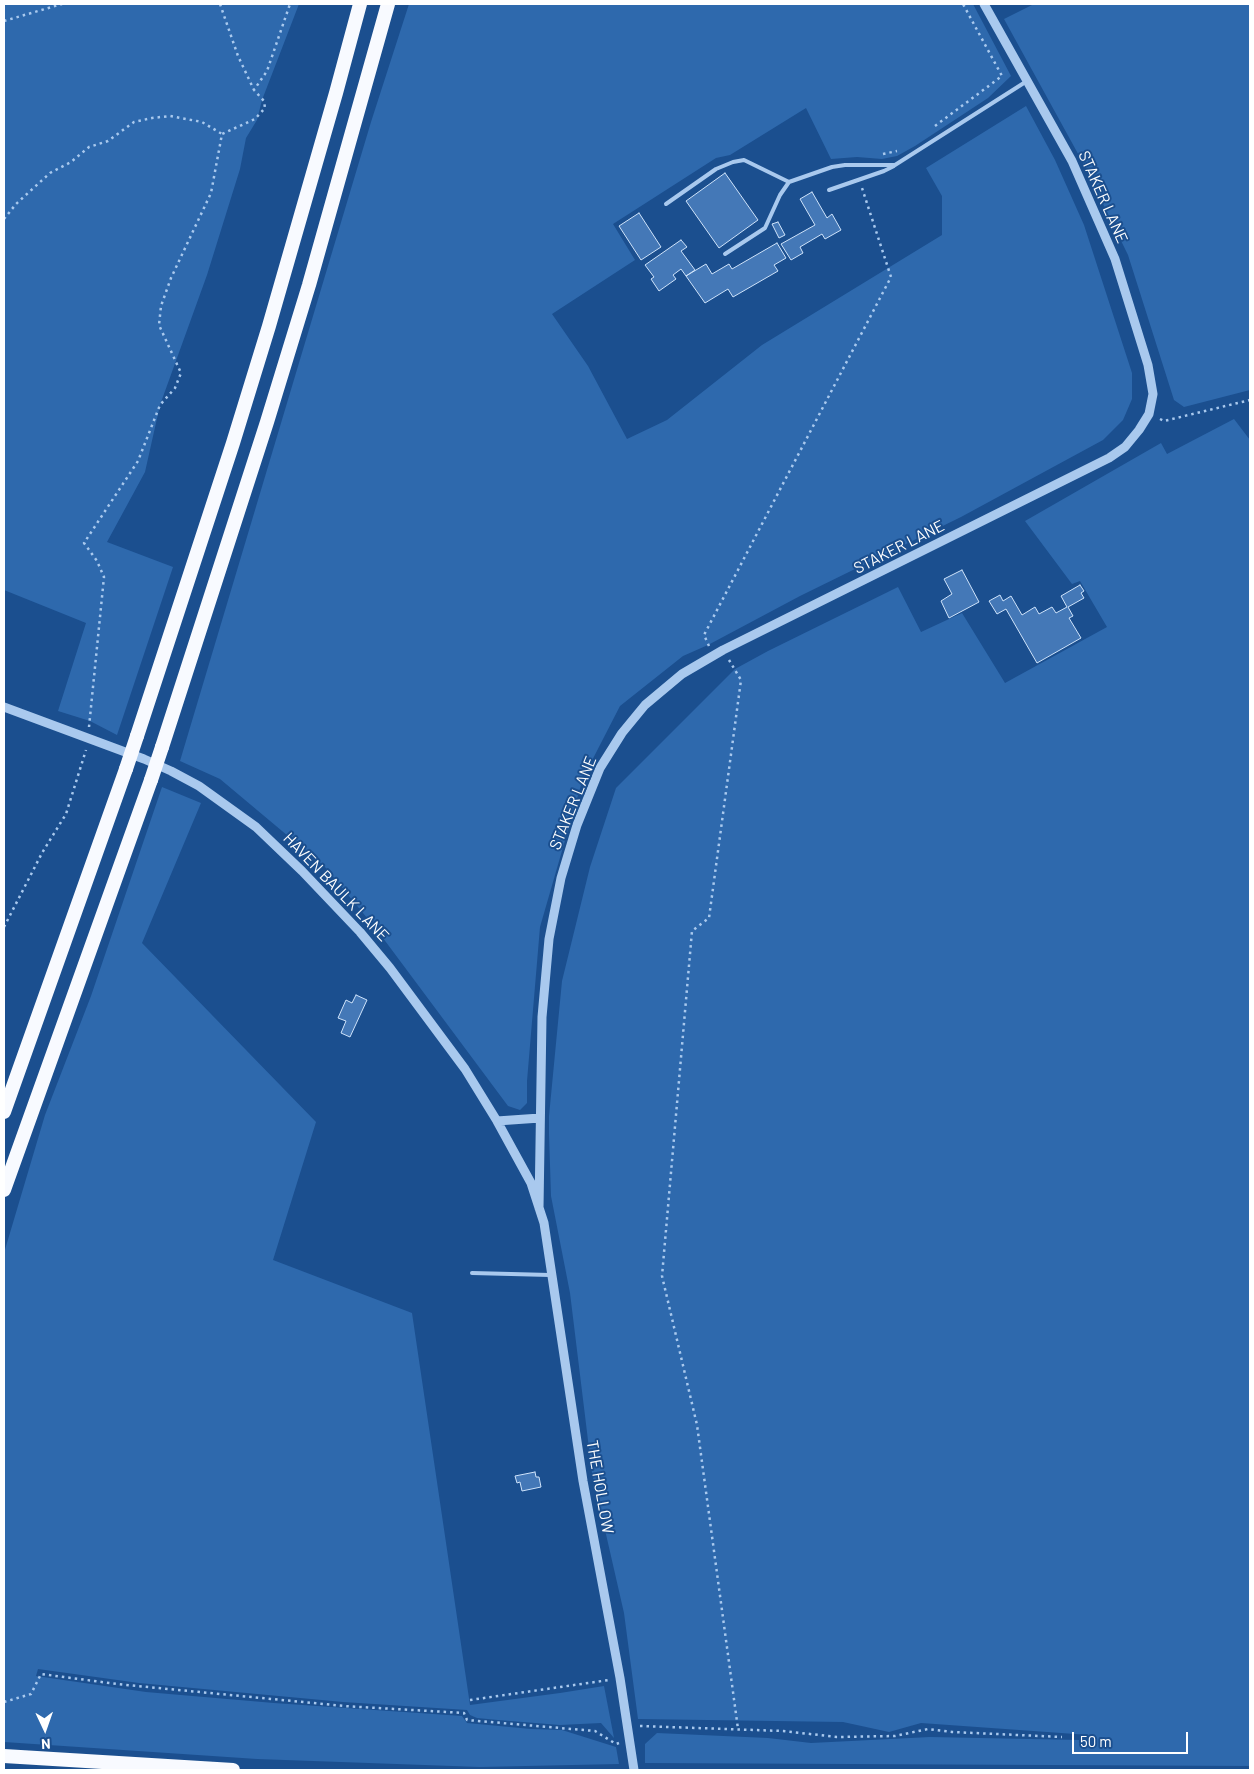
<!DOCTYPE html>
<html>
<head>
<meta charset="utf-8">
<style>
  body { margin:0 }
  #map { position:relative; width:1254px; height:1774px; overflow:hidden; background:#1b4f8f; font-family:Barlow,sans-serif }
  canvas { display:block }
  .frame { position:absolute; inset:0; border:5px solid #fff; pointer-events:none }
  .north { position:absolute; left:20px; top:1704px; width:50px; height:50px; -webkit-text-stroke:4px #1b4f8f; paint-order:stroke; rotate:177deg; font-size:14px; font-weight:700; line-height:20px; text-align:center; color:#fff }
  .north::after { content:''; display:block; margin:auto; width:18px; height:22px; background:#fff; clip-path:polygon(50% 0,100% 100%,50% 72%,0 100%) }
  .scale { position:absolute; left:1072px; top:1732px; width:116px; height:22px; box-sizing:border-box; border:2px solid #fff; border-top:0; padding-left:6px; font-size:15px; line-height:18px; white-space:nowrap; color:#fff; -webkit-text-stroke:4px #1b4f8f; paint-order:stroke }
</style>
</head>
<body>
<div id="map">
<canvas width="1254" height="1774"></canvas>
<div class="frame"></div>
<div class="north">N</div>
<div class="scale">50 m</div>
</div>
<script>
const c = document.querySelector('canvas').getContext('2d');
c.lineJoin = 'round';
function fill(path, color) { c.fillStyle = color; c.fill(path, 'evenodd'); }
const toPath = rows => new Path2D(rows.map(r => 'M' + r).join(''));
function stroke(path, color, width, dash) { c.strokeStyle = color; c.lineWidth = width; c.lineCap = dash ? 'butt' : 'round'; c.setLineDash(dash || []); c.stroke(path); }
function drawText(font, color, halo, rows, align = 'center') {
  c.font = font + ' Barlow,sans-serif'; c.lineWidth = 4; c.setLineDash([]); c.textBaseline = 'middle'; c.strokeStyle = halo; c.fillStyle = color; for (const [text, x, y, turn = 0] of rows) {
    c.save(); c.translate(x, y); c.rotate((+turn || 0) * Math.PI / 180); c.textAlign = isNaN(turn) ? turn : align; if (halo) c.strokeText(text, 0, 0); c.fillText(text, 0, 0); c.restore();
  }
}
const green = toPath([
  [4,4,299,4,262,100,257,120,246,138,240,169,207,275,160,405,145,472,107,542,173,567,117,735,90,721,58,711,86,623,4,590],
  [409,4,973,4,1011,76,988,98,915,146,897,156,882,159,857,157,831,159,806,108,730,155,716,158,613,224,635,260,552,314,588,366,627,439,667,420,762,345,942,235,942,196,926,168,1026,106,1055,160,1084,225,1132,373,1132,399,1123,420,1103,440,961,517,800,596,708,645,683,656,620,706,583,778,540,927,527,1081,527,1103,520,1110,508,1106,377,930,325,867,220,779,180,761,371,122],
  [1034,4,1250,4,1250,390,1184,407,1174,400,1128,255,1082,161,1004,19],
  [1234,419,1250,440,1250,1766,645,1763,645,1744,657,1733,768,1738,811,1743,930,1737,1080,1740,1089,1735,921,1723,889,1732,843,1722,638,1719,624,1613,592,1473,570,1293,551,1196,549,1134,549,1116,562,981,590,867,616,788,735,669,768,651,898,587,921,632,962,613,1005,683,1107,627,1080,581,1072,584,1025,521,1161,443,1167,454],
  [162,787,201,803,142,943,316,1122,273,1260,412,1313,470,1705,560,1693,604,1686,614,1738,601,1723,560,1725,498,1720,477,1718,470,1715,467,1710,343,1702,139,1683,38,1669,36,1676,146,1692,274,1703,462,1716,467,1723,531,1729,562,1730,616,1747,619,1764,480,1767,257,1759,4,1742,4,1253,45,1115,91,996]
]);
const building = toPath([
  [725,173,758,220,719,248,686,201,725,173],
  [812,192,827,218,832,214,841,230,825,239,822,234,800,247,803,253,791,260,781,244,815,225,800,199,812,192],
  [639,213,661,247,641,260,619,226,639,213],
  [778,222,785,235,779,238,772,224,778,222],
  [681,240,687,247,681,251,695,270,686,276,681,269,673,275,676,279,659,291,651,279,654,277,645,265,681,240],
  [777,243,786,258,774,265,778,271,733,297,728,289,705,303,686,276,706,264,712,274,729,264,732,269,777,243],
  [962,570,979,602,949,618,941,601,952,594,944,579,962,570],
  [1080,585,1084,591,1081,593,1084,598,1068,607,1073,616,1069,618,1081,638,1037,663,1006,609,997,614,989,601,1000,595,1003,601,1011,596,1022,615,1035,607,1039,614,1052,607,1056,613,1067,607,1061,596,1080,585],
  [356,995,367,1000,350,1037,341,1033,346,1021,338,1018,346,1000,352,1003,356,995],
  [535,1472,536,1477,539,1477,541,1487,522,1491,520,1482,517,1483,515,1476,535,1472]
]);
const path = toPath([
  [220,4,238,56,254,90],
  [4,21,62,4],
  [935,126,1002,76,963,4],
  [883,154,897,151],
  [4,219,16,204,50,173,71,162,89,147,108,141,134,122,152,118,170,116,202,122,222,134],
  [1160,419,1164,421,1250,400],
  [709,646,704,635,891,277,862,188],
  [729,660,741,680,709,918,692,931,662,1276,697,1425,738,1729],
  [89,727,104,577,97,561,84,543,138,461,160,405,175,388,181,373,159,325,161,306,171,278,211,193,222,134,255,119,265,108,264,101,254,90,267,71,290,4],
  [4,927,42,853,66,814,86,750],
  [470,1700,609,1680],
  [4,1702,31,1694,41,1674,117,1684,344,1706,464,1713,467,1720,595,1731,616,1744,619,1743],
  [640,1726,783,1731,837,1737,895,1736,928,1729,952,1732,1062,1737]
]);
const service = toPath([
  [829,190,884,171,894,166],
  [666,204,716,169,733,162,744,160,789,182],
  [725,254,765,228,780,195,789,182,832,167,845,165,895,165,1027,81],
  [472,1273,550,1275]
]);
const tertiary = toPath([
  [4,707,144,759,171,771,199,786,256,827,302,871,360,932,390,968,465,1069,497,1121,531,1183,544,1223,583,1481,620,1678,634,1770],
  [497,1121,540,1118],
  [539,1208,542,1017,549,939,561,878,577,825,600,768,622,733,645,705,682,674,723,650,1109,458,1125,447,1139,430,1149,414,1153,394,1148,365,1115,259,1072,161,984,4]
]);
const trunk = toPath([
  [137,736,233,443,269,326,336,93,360,4],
  [162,747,267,422,309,285,388,4],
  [4,1112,126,769],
  [4,1190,151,780],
  [4,1756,233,1770]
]);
const trunkBridge = toPath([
  [126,769,137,736],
  [151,780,162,747]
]);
const streetNames = [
  ["STAKER LANE",1103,197,66],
  ["STAKER LANE",899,547,-27],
  ["STAKER LANE",573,803,-68],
  ["HAVEN BAULK LANE",336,887,46],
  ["THE HOLLOW",600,1487,80]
];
fill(green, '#2e69ad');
fill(building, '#4478b7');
stroke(building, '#cfe3fa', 1);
stroke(path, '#a9c9ee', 2.5, [2.5, 4]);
stroke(service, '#a9c9ee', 4);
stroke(tertiary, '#a9c9ee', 9);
stroke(trunk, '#f8faff', 14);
stroke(trunkBridge, '#f8faff', 14);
drawText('16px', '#fff', '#1b4f8f', streetNames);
</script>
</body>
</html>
